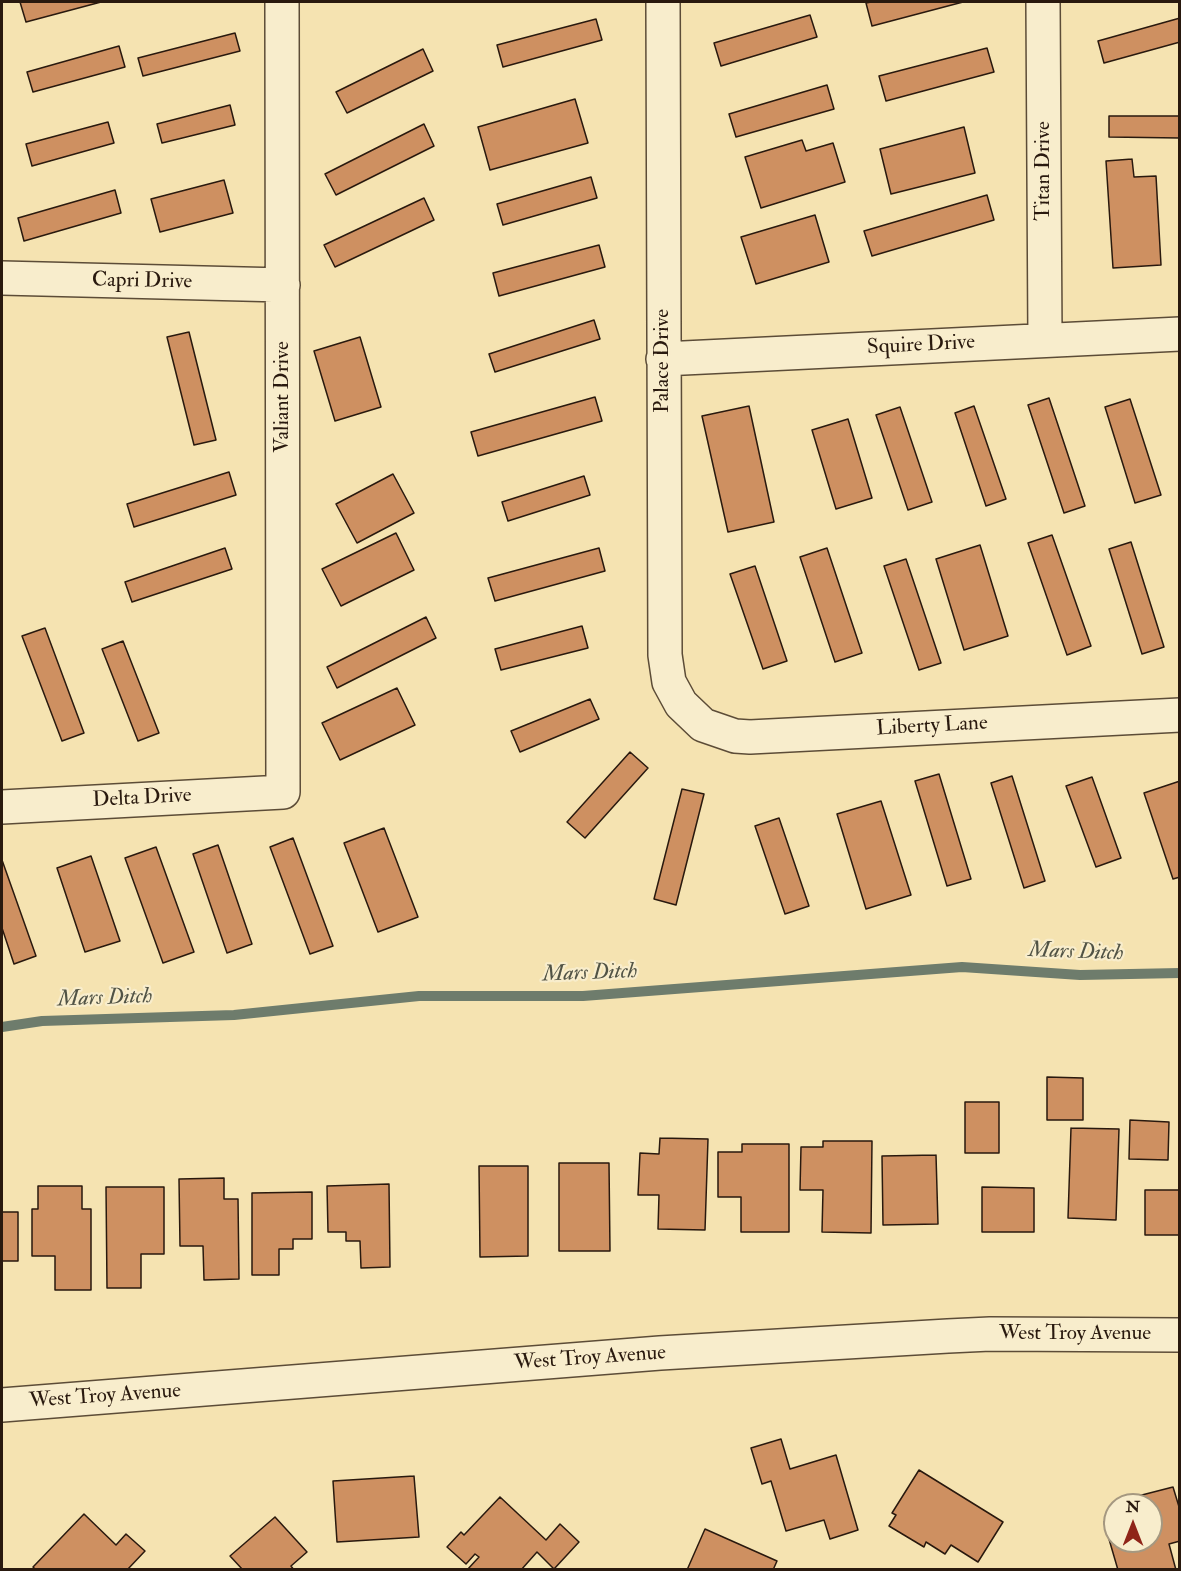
<!DOCTYPE html>
<html>
<head>
<meta charset="utf-8">
<style>
  body { margin:0 }
  #map { position:relative; width:1181px; height:1571px; overflow:hidden; background:#f5e3b1; font-family:"IM FELL Double Pica",serif }
  canvas { display:block }
  .frame { position:absolute; inset:0; border:3px solid #29190e; pointer-events:none }
  .north { position:absolute; left:1103px; top:1493px; width:60px; height:60px; box-sizing:border-box; background:#f8edcc; border:2px solid #a59880; border-radius:50%; rotate:0deg; font-size:16px; font-weight:700; line-height:24px; text-align:center; color:#29190e }
  .north::after { content:''; display:block; margin:auto; width:21px; height:27px; background:#8f2418; clip-path:polygon(50% 0,100% 100%,50% 72%,0 100%) }
</style>
</head>
<body>
<div id="map">
<canvas width="1181" height="1571"></canvas>
<div class="frame"></div>
<div class="north">N</div>
</div>
<script>
const c = document.querySelector('canvas').getContext('2d');
c.lineJoin = 'round';
const toPath = rows => new Path2D(rows.map(r => 'M' + r).join(''));
function stroke(path, color, width, dash) { c.strokeStyle = color; c.lineWidth = width; c.lineCap = dash ? 'butt' : 'round'; c.setLineDash(dash || []); c.stroke(path); }
function fill(path, color) { c.fillStyle = color; c.fill(path, 'evenodd'); }
function drawText(font, color, halo, rows, align = 'center') {
  c.font = font + ' "IM FELL Double Pica",serif'; c.lineWidth = 4.5; c.setLineDash([]); c.textBaseline = 'middle'; c.strokeStyle = halo; c.fillStyle = color; for (const [text, x, y, turn = 0] of rows) {
    c.save(); c.translate(x, y); c.rotate((+turn || 0) * Math.PI / 180); c.textAlign = isNaN(turn) ? turn : align; if (halo) c.strokeText(text, 0, 0); c.fillText(text, 0, 0); c.restore();
  }
}
const stream = toPath([
  [2,1027,42,1021,234,1015,419,996,583,996,962,967,1080,975,1180,973]
]);
const building = toPath([
  [20,2,101,2,26,22,20,2],
  [871,2,963,2,872,26,866,3,871,2],
  [810,15,817,37,721,66,714,43,810,15],
  [1180,18,1180,42,1104,63,1098,41,1180,18],
  [596,19,602,40,503,67,497,45,596,19],
  [235,33,240,51,143,76,138,58,235,33],
  [119,46,125,67,33,92,27,72,119,46],
  [987,48,994,72,886,101,879,76,987,48],
  [423,49,433,71,347,113,336,92,423,49],
  [827,85,834,109,736,137,729,114,827,85],
  [575,99,588,143,490,170,478,127,575,99],
  [230,105,235,125,162,143,157,124,230,105],
  [1109,116,1180,116,1180,138,1109,137,1109,116],
  [108,122,114,143,32,166,26,144,108,122],
  [424,124,434,146,336,195,325,174,424,124],
  [964,127,975,173,891,194,880,149,964,127],
  [802,140,806,151,833,143,845,182,761,208,745,157,802,140],
  [1132,159,1134,177,1156,176,1161,265,1113,268,1106,161,1132,159],
  [591,177,597,198,503,225,497,204,591,177],
  [224,180,233,213,160,232,151,199,224,180],
  [115,190,121,213,24,241,18,218,115,190],
  [987,195,994,220,872,256,864,231,987,195],
  [424,198,434,220,335,267,324,245,424,198],
  [815,215,829,262,756,284,741,237,815,215],
  [599,245,605,267,499,296,493,273,599,245],
  [594,320,600,339,495,372,489,354,594,320],
  [189,332,216,440,194,445,167,337,189,332],
  [360,337,381,407,335,421,314,351,360,337],
  [595,397,602,421,478,456,471,432,595,397],
  [1049,398,1085,506,1064,513,1028,405,1049,398],
  [1130,399,1161,495,1135,503,1105,407,1130,399],
  [749,406,774,522,728,532,702,416,749,406],
  [974,406,1006,499,986,506,955,413,974,406],
  [900,407,932,502,908,510,876,415,900,407],
  [848,419,872,498,836,509,812,430,848,419],
  [229,472,236,495,134,527,127,504,229,472],
  [393,474,414,513,357,543,336,504,393,474],
  [584,476,590,495,508,521,502,502,584,476],
  [396,533,414,570,341,606,322,569,396,533],
  [1052,535,1091,646,1067,655,1028,543,1052,535],
  [1131,542,1164,647,1142,654,1109,549,1131,542],
  [980,545,1008,636,964,650,936,559,980,545],
  [225,548,232,569,132,602,125,582,225,548],
  [599,548,605,571,495,601,488,578,599,548],
  [827,548,862,653,835,662,800,557,827,548],
  [906,559,941,663,919,670,884,566,906,559],
  [755,566,787,661,763,669,730,574,755,566],
  [426,617,436,638,337,688,327,667,426,617],
  [582,626,588,648,501,670,495,649,582,626],
  [45,628,84,733,62,741,22,636,45,628],
  [123,641,159,733,138,741,102,649,123,641],
  [397,688,415,725,340,760,322,723,397,688],
  [590,699,599,719,520,752,511,731,590,699],
  [630,752,648,768,585,838,567,822,630,752],
  [939,774,971,879,947,886,915,781,939,774],
  [1012,776,1045,881,1024,888,991,783,1012,776],
  [1092,777,1121,858,1096,867,1066,786,1092,777],
  [1180,781,1180,877,1173,879,1144,793,1180,781],
  [682,789,704,794,676,905,654,899,682,789],
  [881,801,911,895,866,909,837,814,881,801],
  [779,818,809,906,785,914,755,826,779,818],
  [384,828,418,917,378,932,344,843,384,828],
  [293,838,333,946,310,954,270,847,293,838],
  [218,845,252,944,227,953,193,854,218,845],
  [156,847,194,952,163,963,125,858,156,847],
  [91,856,120,941,85,952,57,868,91,856],
  [2,860,36,956,14,964,2,928,2,860],
  [1047,1077,1083,1078,1083,1120,1047,1120,1047,1077],
  [965,1102,999,1102,999,1153,965,1153,965,1102],
  [1130,1120,1169,1122,1168,1160,1129,1159,1130,1120],
  [1071,1128,1119,1129,1116,1220,1068,1218,1071,1128],
  [660,1138,708,1139,705,1230,658,1229,659,1195,638,1195,640,1153,659,1154,660,1138],
  [823,1141,872,1141,871,1233,822,1232,823,1190,800,1190,801,1147,823,1147,823,1141],
  [742,1144,789,1144,789,1232,741,1232,741,1197,718,1197,718,1152,742,1152,742,1144],
  [936,1155,938,1224,883,1225,882,1156,936,1155],
  [559,1163,609,1163,610,1251,559,1251,559,1163],
  [479,1166,528,1166,528,1256,480,1257,479,1166],
  [224,1178,224,1199,238,1199,239,1279,204,1280,203,1246,180,1246,179,1179,224,1178],
  [389,1184,390,1267,361,1268,360,1241,346,1241,346,1232,328,1232,327,1186,389,1184],
  [38,1186,82,1186,82,1209,91,1209,91,1290,55,1290,55,1256,32,1256,32,1209,38,1209,38,1186],
  [106,1187,164,1187,164,1254,141,1254,141,1288,107,1288,106,1187],
  [982,1187,1034,1188,1034,1232,982,1232,982,1187],
  [1145,1190,1180,1190,1180,1235,1145,1235,1145,1190],
  [312,1192,312,1239,293,1239,293,1249,279,1249,279,1275,252,1275,252,1193,312,1192],
  [2,1212,18,1212,18,1261,2,1261,2,1212],
  [781,1439,790,1469,836,1455,858,1530,830,1539,824,1520,786,1531,771,1481,762,1484,751,1448,781,1439],
  [919,1470,1003,1522,978,1562,951,1545,945,1554,926,1542,924,1547,889,1526,896,1515,892,1513,919,1470],
  [414,1476,419,1537,337,1542,333,1481,414,1476],
  [1173,1487,1180,1510,1180,1541,1169,1544,1176,1570,1118,1570,1104,1522,1115,1519,1115,1541,1151,1541,1151,1505,1140,1505,1138,1496,1173,1487],
  [500,1497,546,1540,560,1524,579,1542,554,1569,537,1552,521,1570,467,1570,479,1557,475,1554,466,1564,447,1547,461,1532,464,1535,500,1497],
  [84,1514,116,1545,126,1534,145,1551,127,1570,36,1570,33,1567,84,1514],
  [275,1517,307,1552,291,1566,294,1570,243,1570,230,1556,275,1517],
  [705,1529,777,1561,773,1570,687,1570,705,1529]
]);
const minor = toPath([
  [663,2,665,655,669,682,681,704,703,725,735,736,750,737,1180,715],
  [1043,2,1045,340],
  [2,278,283,285],
  [663,359,1180,334],
  [2,807,283,792,282,2],
  [2,1405,660,1353,948,1336,990,1334,1180,1335]
]);
const streetNames = [
  ["Titan Drive",1044,171,-90],
  ["Capri Drive",142,282,1],
  ["Squire Drive",921,346,-3],
  ["Palace Drive",663,361,-90],
  ["Valiant Drive",283,397,-90],
  ["Liberty Lane",932,727,-3],
  ["Delta Drive",142,799,-3],
  ["West Troy Avenue",1075,1334],
  ["West Troy Avenue",590,1359,-4],
  ["West Troy Avenue",105,1397,-4]
];
const waterNames = [
  ["Mars Ditch",1076,953,2],
  ["Mars Ditch",590,974,-2],
  ["Mars Ditch",105,999,-2]
];
stroke(stream, '#6e7c6c', 10);
fill(building, '#ce9061');
stroke(building, '#29190e', 1.5);
stroke(minor, '#5c4c37', 36);
stroke(minor, '#f8edcc', 33);
drawText('21px', '#29190e', '#f8edcc', streetNames);
drawText('italic 22px', '#515345', '#f8edcc', waterNames);
</script>
</body>
</html>
